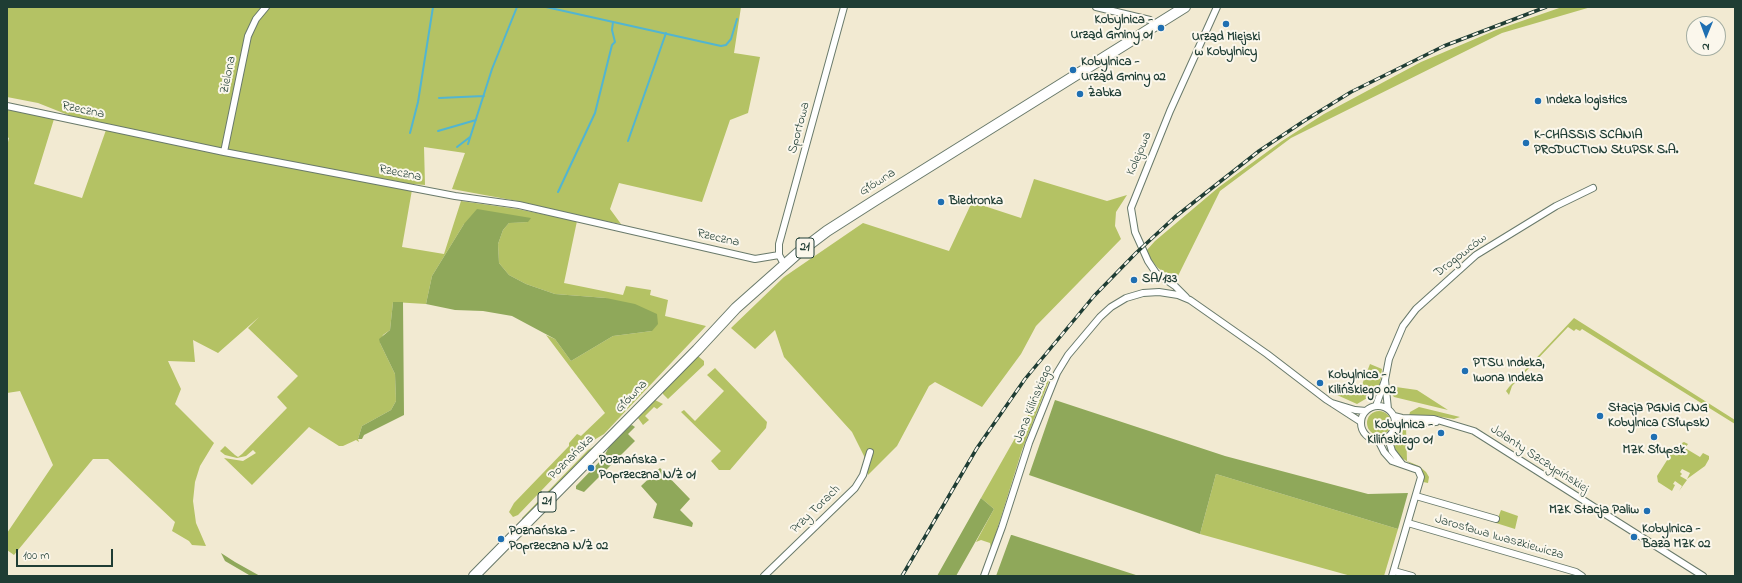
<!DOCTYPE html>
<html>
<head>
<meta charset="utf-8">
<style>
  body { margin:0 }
  #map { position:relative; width:1742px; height:583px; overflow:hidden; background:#f2ead2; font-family:"Indie Flower",sans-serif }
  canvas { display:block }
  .frame { position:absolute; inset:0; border:8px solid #1f3d34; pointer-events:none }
  .north { position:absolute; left:1686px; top:16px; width:40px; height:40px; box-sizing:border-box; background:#fbf7ec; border:1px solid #a3ada2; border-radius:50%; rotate:181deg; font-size:11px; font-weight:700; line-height:16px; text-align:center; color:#1f3d34 }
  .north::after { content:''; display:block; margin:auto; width:14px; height:18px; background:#1f6fb2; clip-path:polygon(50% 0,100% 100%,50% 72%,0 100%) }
  .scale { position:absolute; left:16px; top:549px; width:97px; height:18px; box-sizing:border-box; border:2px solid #1f3d34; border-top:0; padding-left:5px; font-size:12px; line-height:14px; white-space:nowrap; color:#1f3d34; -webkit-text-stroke:3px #fbf7ec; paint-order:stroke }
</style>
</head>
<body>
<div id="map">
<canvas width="1742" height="583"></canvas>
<div class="frame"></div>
<div class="north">N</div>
<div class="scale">100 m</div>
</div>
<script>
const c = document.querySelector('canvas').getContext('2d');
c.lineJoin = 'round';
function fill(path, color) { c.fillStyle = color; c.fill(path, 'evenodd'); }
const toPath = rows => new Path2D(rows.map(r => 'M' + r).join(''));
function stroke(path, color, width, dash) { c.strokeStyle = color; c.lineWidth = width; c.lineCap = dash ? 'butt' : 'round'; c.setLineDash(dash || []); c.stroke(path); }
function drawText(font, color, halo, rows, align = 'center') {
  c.font = font + ' "Indie Flower",sans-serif'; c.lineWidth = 4; c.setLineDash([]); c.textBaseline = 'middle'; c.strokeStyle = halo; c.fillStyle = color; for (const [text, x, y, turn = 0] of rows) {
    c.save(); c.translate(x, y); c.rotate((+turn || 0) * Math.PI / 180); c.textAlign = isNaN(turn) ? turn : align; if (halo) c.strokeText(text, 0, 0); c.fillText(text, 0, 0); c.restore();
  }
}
const green = toPath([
  [7,7,741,7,734,53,760,57,748,113,730,120,702,202,619,183,610,209,621,224,604,221,517,201,452,189,465,153,424,147,425,185,413,184,402,247,444,254,461,201,517,209,577,221,564,283,623,295,626,286,651,290,650,295,668,300,665,316,706,326,604,434,584,446,518,515,513,517,509,512,514,503,569,446,569,443,577,434,581,436,605,413,546,335,555,339,571,361,613,336,652,331,606,298,555,294,526,284,509,275,499,263,498,244,503,230,509,223,528,222,464,224,432,276,426,304,393,302,390,330,383,335,380,343,395,374,396,401,391,410,362,426,358,439,359,442,356,440,343,446,339,446,309,427,252,485,224,458,243,461,256,453,253,450,246,456,237,458,225,455,220,451,225,446,235,455,238,457,242,454,287,408,277,397,298,376,248,328,259,317,218,353,193,340,195,362,168,361,181,389,175,404,214,443,200,466,195,482,193,501,196,523,206,546,192,545,189,541,172,531,175,522,108,459,93,459,14,555,7,550,7,533,53,465,20,391,7,393,7,146,9,138,7,137,7,109,54,119,34,184,82,198,106,130,38,103,7,97],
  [1562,7,1591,7,1502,33,1291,138,1220,191,1176,280,1158,268,1148,256,1146,251,1155,241,1219,187,1282,141,1324,114,1421,62,1496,30],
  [1034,179,1107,201,1127,195,1116,212,1115,226,1121,239,1036,326,1021,354,982,407,935,382,929,386,897,446,868,475,864,456,852,432,784,357,775,330,755,349,731,328,784,277,863,223,949,251,972,202,1021,218],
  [1574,318,1735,420,1735,424,1582,329,1580,331,1576,329,1574,331,1568,327,1512,386,1509,395,1506,391,1509,387],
  [696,357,699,357,704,361,704,365,668,399,663,394,663,392],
  [1370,364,1382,369,1379,391,1357,404,1337,395,1340,390,1342,389,1358,395],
  [715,368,767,422,766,428,730,470,719,470,711,461,721,451,681,412,684,410,695,421,724,391,707,375],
  [1052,373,1022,450,991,549,990,543,981,540,976,542,994,509,981,498],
  [1396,387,1417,390,1448,410,1394,397,1390,392],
  [655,400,663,404,657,409,654,407,645,416,649,420,643,425,638,418],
  [1419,407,1460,417,1454,419,1435,416,1409,416,1410,412],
  '1367 423a12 12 0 1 1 24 0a12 12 0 1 1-24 0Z',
  [1406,427,1407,461,1419,466,1426,472,1429,477,1428,483,1423,482,1424,476,1421,470,1397,455,1391,442,1397,431],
  [1684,442,1688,444,1685,448,1700,457,1703,453,1709,456,1709,459,1705,466,1687,479,1690,473,1682,469,1680,472,1682,474,1680,476,1687,480,1679,491,1682,486,1675,481,1673,484,1675,485,1672,491,1658,482,1657,476,1676,446],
  [598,444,523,520,522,520,522,518,588,450],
  [1216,474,1398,529,1384,576,1351,576,1200,534],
  [1501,510,1518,516,1515,529,1496,523]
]);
const forest = toPath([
  [477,209,531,218,528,222,509,223,503,230,498,244,499,263,509,275,526,284,555,294,606,298,635,304,657,314,658,324,652,331,613,336,571,361,555,339,512,316,483,311,455,310,426,304,432,276,464,224],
  [393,302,403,302,404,415,364,435,362,439,358,439,362,426,391,410,396,401,395,374,380,343,379,339,390,330],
  [1055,400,1225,456,1368,494,1408,493,1398,529,1216,474,1200,534,1029,475],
  [632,425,635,427,628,434,635,441,584,492,576,489,576,486,603,458,609,447,630,426],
  [660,468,690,499,680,510,693,523,692,527,653,518,657,504,641,486],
  [981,498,994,509,956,576,937,576],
  [1011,535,1012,535,1139,576,996,576],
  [221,553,235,562,260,576,249,575,225,561]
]);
const stream = toPath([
  [546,7,721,46,726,45,731,39,737,19],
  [439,98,484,96],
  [438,131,476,120],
  [410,133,418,102,433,7],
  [628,141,666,33],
  [468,144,492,69,517,7],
  [457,147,470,137],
  [558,192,595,113,612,45,615,42,612,30,613,22]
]);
const minor = toPath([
  [1096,7,1150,20,1155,25],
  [7,106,224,152,455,196,519,205,755,259,779,255],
  [224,152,248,36,256,19,266,7],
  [784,264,779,255,779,244,844,7],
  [1186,297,1175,286,1156,273,1148,261,1135,232,1131,208,1170,111,1217,7],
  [1332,403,1355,410,1366,411],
  '1361 423a17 17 0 1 1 34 0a17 17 0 1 1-34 0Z',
  [1376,406,1385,380],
  [1388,409,1385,380,1389,359,1403,326,1416,309,1476,255,1556,206,1593,188],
  [1394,416,1402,418,1434,419,1474,431,1703,576],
  [1395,429,1401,425,1436,422],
  [1388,438,1392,451,1402,464],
  [1378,440,1384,452,1392,461,1412,468,1418,470,1421,477,1392,576],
  [1416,496,1496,519],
  [1408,523,1576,572,1582,576],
  [1394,571,1412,576],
  [764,576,855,488,863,475,870,452],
  [984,576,1002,527,1029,443,1057,373,1068,355,1100,317,1111,307,1126,298,1143,293,1159,292,1178,295,1190,300,1267,354,1327,400,1361,422]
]);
const primary = toPath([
  [474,576,697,350,736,308,798,253,827,231,874,201,1185,7]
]);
const rail = toPath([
  [902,576,977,448,1025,379,1094,296,1136,253,1175,217,1259,151,1304,121,1351,92,1444,46,1546,7]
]);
const markers = [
  [1226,24,4,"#1f6fb2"],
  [1161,28,4,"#1f6fb2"],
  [1073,70,4,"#1f6fb2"],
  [1080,94,4,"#1f6fb2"],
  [1538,101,4,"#1f6fb2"],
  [1526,143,4,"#1f6fb2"],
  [941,202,4,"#1f6fb2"],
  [1134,280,4,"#1f6fb2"],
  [1465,371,4,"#1f6fb2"],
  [1320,383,4,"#1f6fb2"],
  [1600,416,4,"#1f6fb2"],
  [1441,433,4,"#1f6fb2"],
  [1654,437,4,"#1f6fb2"],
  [591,468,4,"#1f6fb2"],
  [1647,511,4,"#1f6fb2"],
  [1634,537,4,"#1f6fb2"],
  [501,539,4,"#1f6fb2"]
];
const shields = [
  [805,248,18],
  [547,502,18]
];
const shieldNames = [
  ["21",805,248],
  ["21",547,502]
];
const poiNames = [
  ["Kobylnica -",1153,21,"right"],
  ["Urząd Gminy 01",1153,36,"right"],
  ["Urząd Miejski",1226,38,"center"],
  ["w Kobylnicy",1226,53,"center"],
  ["Kobylnica -",1081,63],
  ["Urząd Gminy 02",1081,78],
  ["Żabka",1088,94],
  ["Indeka logistics",1546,101],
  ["K-CHASSIS SCANIA",1534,136],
  ["PRODUCTION SŁUPSK S.A.",1534,151],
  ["Biedronka",949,202],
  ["SA/133",1142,280],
  ["PTSU Indeka,",1473,364],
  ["Iwona Indeka",1473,379],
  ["Kobylnica -",1328,376],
  ["Kilińskiego 02",1328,391],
  ["Stacja PGNiG CNG",1608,409],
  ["Kobylnica (Słupsk)",1608,424],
  ["Kobylnica -",1433,426,"right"],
  ["Kilińskiego 01",1433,441,"right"],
  ["MZK Słupsk",1654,451,"center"],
  ["Poznańska -",599,461],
  ["Poprzeczna N/Ż 01",599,476],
  ["MZK Stacja Paliw",1639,511,"right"],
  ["Kobylnica -",1642,530],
  ["Baza MZK 02",1642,545],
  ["Poznańska -",509,532],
  ["Poprzeczna N/Ż 02",509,547]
];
const streetNames = [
  ["Zielona",229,75,-78],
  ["Rzeczna",83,111,12],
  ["Sportowa",800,128,-75],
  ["Kolejowa",1140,154,-67],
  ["Rzeczna",400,174,11],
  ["Główna",878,183,-32],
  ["Rzeczna",718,239,13],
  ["Drogowców",1461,256,-38],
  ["Główna",632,397,-46],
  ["Jana Kilińskiego",1034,404,-68],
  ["Poznańska",572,458,-45],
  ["Jolanty Szczypińskiej",1539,460,33],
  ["Przy Torach",816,510,-44],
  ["Jarosława Iwaszkiewicza",1499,538,16]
];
fill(green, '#b4c264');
fill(forest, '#8fa85a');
stroke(stream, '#52b5d1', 2);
stroke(minor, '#697a6b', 8);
stroke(primary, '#697a6b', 12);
stroke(minor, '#fff', 6);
stroke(primary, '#fff', 10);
stroke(rail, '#1f3d34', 3.5);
stroke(rail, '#fbf7ec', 2, [6]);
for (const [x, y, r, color] of markers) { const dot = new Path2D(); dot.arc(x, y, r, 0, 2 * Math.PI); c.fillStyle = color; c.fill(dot); stroke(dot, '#fbf7ec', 1.5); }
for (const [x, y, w] of shields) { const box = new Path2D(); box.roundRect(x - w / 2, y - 10, w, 20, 3); c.fillStyle = '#fbf7ec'; c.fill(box); stroke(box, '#1f3d34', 1); }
drawText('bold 12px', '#1f3d34', null, shieldNames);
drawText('bold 13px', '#1f3d34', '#fbf7ec', poiNames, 'left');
drawText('13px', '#1f3d34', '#fbf7ec', streetNames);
</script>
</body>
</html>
